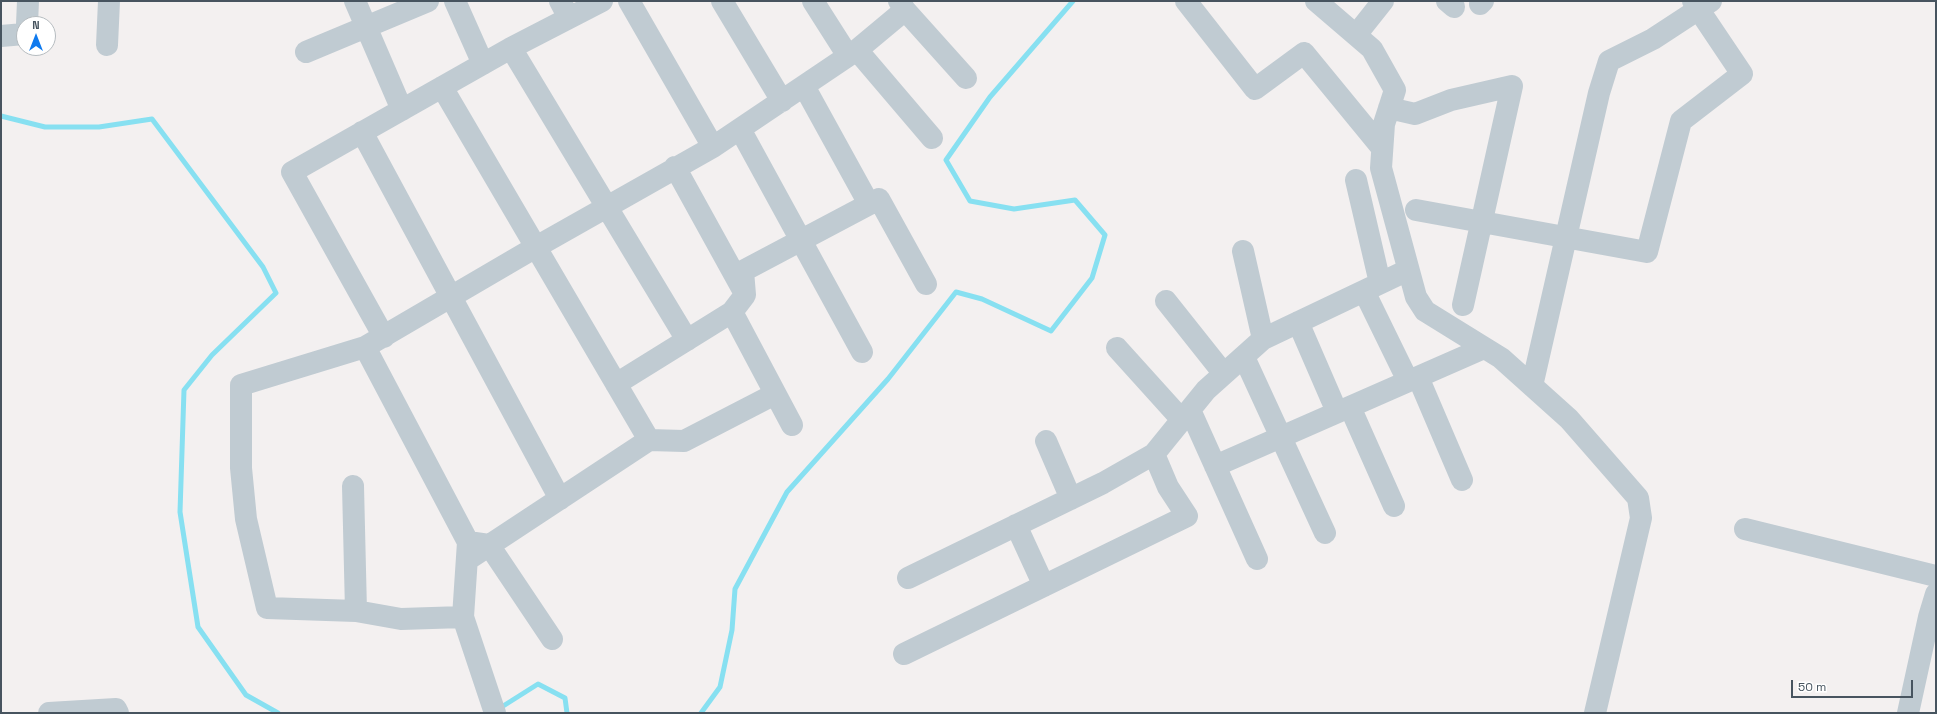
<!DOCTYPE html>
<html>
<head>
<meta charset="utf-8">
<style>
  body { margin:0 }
  #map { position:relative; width:1937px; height:714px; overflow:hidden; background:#f3f0f0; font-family:"Space Grotesk",sans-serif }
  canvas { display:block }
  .frame { position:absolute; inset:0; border:2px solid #47545f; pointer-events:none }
  .north { position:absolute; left:16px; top:16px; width:40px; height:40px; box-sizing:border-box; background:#fff; border:1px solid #b5bbbf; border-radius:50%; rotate:0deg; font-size:11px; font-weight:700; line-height:16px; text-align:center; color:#47545f }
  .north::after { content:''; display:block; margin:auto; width:14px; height:18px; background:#0f7aee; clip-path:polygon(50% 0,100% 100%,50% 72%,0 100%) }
  .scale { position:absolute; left:1791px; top:680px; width:122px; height:18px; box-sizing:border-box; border:2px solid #47545f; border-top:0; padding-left:5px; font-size:12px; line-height:14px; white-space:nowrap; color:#47545f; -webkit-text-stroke:3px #fff; paint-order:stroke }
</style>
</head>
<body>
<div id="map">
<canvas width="1937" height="714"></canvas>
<div class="frame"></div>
<div class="north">N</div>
<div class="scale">50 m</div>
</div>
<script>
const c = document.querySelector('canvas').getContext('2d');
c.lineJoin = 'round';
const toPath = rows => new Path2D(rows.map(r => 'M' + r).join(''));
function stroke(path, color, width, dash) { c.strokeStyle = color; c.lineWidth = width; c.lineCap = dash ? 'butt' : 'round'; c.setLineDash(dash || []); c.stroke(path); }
const stream = toPath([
  [1,116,45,127,99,127,152,119,263,267,276,293,212,355,184,390,180,512,198,627,246,695,278,713],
  [500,708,538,684,565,698,567,713],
  [701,713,720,687,732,630,735,589,787,492,888,379,956,292,982,299,1051,331,1092,278,1105,235,1075,200,1014,209,970,201,946,160,990,97,1073,1]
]);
const minor = toPath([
  [355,1,402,110],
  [455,1,483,64],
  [560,1,569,18],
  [629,1,713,147],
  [722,1,782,101],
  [813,1,848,56],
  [1186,1,1255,89,1304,53,1382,148],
  [1316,1,1372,49,1395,90,1384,124,1381,168,1416,297,1425,311,1501,358,1569,419,1638,498,1641,518,1595,713],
  [1447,1,1454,7],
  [1480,4,1483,1],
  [905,10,966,78],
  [27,24,28,1],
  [1356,35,1383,1],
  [1,36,24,34],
  [107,45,109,1],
  [511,48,687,340],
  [857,50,932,138],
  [306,52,428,1],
  [804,86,869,204],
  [442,87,649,440,467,560],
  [1389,108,1415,114,1451,100,1512,86,1463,305],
  [740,129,862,352],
  [362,132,560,499],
  [675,167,744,292],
  [1356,180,1380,283],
  [1416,210,1647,252,1681,121,1742,74,1693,1],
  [1243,251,1263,339],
  [1364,291,1408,381],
  [1166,301,1224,374],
  [732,312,792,425],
  [1298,322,1337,412],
  [384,337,292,172,511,48,602,1],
  [365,347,241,385,241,468,246,519,267,608,356,611,401,619,463,617],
  [1117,348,1182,420],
  [1244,357,1325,533],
  [1418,377,1462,480],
  [616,384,732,312,745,295,743,271,879,199,926,284],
  [1532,386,1599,93,1609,61,1653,39,1711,1],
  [1350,407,1394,506],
  [1190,410,1257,559],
  [649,440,684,441,775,394],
  [1046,441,1071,499],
  [1215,466,1484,348],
  [353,486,356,611],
  [1016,525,1044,586],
  [1745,529,1936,576],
  [475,543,489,545,552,639],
  [908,578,1103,483,1154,454,1206,390,1263,339,1408,270],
  [904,654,1187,516,1168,487,1154,454],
  [49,713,116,709,118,713],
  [495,713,463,617,468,542,365,347,536,247,713,147,857,50,905,10,899,1],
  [1908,713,1929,617,1936,594]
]);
stroke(stream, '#87e0f1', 5);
stroke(minor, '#c0cbd2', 22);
</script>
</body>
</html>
